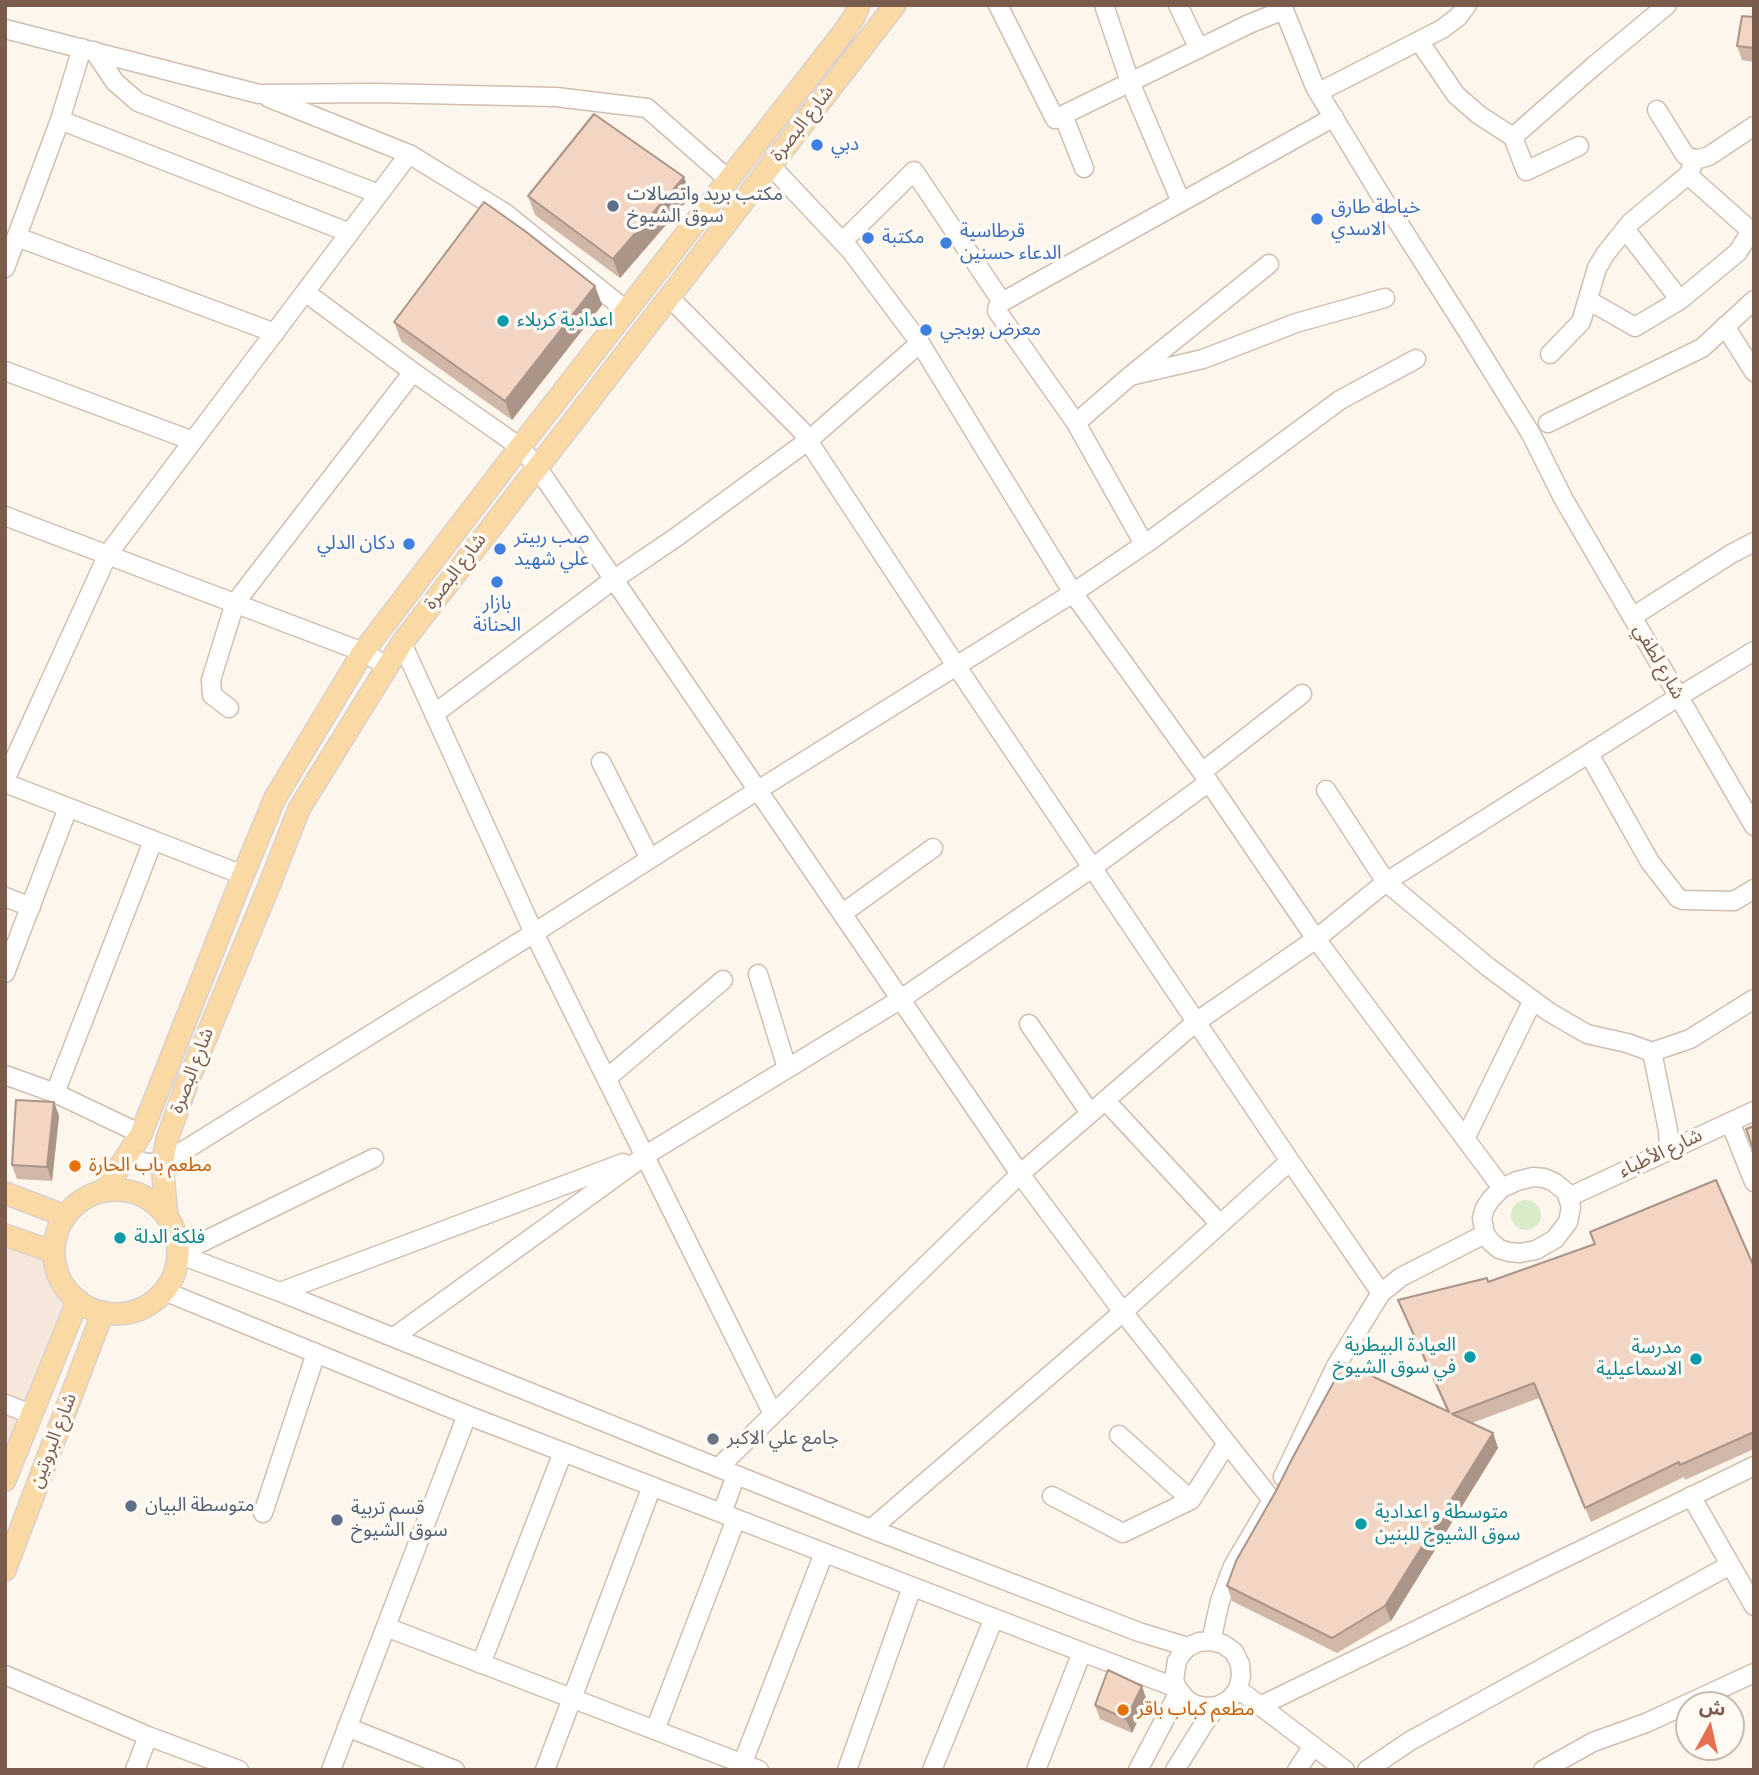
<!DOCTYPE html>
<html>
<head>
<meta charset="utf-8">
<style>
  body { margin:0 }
  #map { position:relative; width:1759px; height:1775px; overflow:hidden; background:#fdf6ec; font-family:"Titillium Web","Noto Sans Arabic",sans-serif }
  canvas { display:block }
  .frame { position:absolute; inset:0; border:7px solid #7a5c4d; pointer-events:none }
  .north { position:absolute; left:1675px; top:1691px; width:70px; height:70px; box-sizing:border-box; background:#fffaf3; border:2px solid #cabbb1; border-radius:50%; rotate:8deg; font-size:19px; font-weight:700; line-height:28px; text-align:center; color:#7a5c4d }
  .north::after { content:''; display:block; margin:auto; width:24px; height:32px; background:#e76f51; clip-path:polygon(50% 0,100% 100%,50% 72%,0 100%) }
</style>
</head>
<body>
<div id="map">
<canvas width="1759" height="1775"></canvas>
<div class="frame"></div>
<div class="north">ش</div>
</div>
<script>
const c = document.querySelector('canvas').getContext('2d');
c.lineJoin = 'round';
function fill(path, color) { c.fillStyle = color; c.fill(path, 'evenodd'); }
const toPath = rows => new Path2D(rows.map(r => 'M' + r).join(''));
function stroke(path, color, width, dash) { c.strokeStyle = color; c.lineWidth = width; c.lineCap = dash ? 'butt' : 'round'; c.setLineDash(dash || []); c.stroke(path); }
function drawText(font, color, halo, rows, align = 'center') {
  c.font = font + ' "Titillium Web","Noto Sans Arabic",sans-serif'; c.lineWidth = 7; c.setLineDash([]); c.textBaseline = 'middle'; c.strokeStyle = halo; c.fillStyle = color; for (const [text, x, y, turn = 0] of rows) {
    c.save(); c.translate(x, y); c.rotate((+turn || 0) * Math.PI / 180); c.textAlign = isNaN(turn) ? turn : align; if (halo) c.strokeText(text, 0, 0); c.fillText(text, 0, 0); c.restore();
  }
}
const residential = toPath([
  [5,1234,54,1252,78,1300,5,1485]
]);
const green = toPath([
  '1511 1215a15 15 0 1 1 30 0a15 15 0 1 1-30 0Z'
]);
const minor = toPath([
  [998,5,1055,119,1249,24,1284,10],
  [1104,5,1130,82,1181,202],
  [1178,5,1199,49],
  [1282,5,1315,87,1380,194,1468,332,1531,434,1563,498,1754,826],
  [5,29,259,94,376,93,556,97,647,108,729,180],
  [1419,41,1456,95,1479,115,1513,137,1526,171,1579,146],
  [94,51,115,82,138,102,379,194],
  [1319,92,1442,29,1458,17,1467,5],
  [269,98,409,154,505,213,627,311],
  [1657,110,1685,155,1695,160,1709,156,1754,126],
  [1063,115,1084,168],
  [60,120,350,233],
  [1513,137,1595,65,1667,5],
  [771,166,851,251,920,343,1073,593,1202,772,1316,939,1502,1188],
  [1688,175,1751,231],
  [1625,229,1680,300],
  [17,237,275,333],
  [842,242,914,171,1002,302],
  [5,268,60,120,82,48],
  [305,292,413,372,520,447,537,467,1020,1174,1123,1312,1272,1500],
  [670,298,801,430,957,667,1290,1161,1381,1293],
  [1588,300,1635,327,1680,300,1738,252,1751,231,1754,233],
  [1725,326,1754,372],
  [1550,354,1581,322,1597,268,1606,253,1631,222,1688,175,1695,160],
  [5,371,193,441],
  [1130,376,1203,359,1296,323,1385,298],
  [1076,423,1130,376,1269,264],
  [1548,423,1702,348,1754,300],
  [5,516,363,652,387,666],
  [1144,544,1076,423,997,311,998,306,1002,302,1334,117],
  [1632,617,1731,554,1754,542],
  [402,643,534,933,773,1414],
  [229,708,212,695,211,680,235,603,413,372],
  [434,714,613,580,675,538,809,440,920,343],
  [1589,754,1650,862,1678,898,1683,900,1734,901,1754,889],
  [601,762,650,859],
  [1202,772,1302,694],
  [5,780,108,554,409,154],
  [5,783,243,875],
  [1326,790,1386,882,1488,967,1549,1012,1587,1034,1627,1043,1652,1052,1668,1130,1669,1150],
  [5,897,31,907],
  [843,913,933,848],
  [5,973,68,808],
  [758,974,787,1068],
  [1029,1024,1090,1113],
  [1652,1052,1690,1039,1754,999],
  [5,1075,55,1093,141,1134],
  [607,1078,723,980],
  [55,1093,153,841],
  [1105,1100,1220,1224],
  [1730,1122,1754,1182],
  [1465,1139,1533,1000],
  [126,1158,148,1163,164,1163,534,933,758,790,1073,593,1151,540,1340,400,1416,359],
  [1533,1177,1544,1178,1554,1182,1566,1192,1571,1207,1568,1222,1555,1239,1536,1250,1520,1253,1509,1252,1499,1249,1491,1242,1485,1234,1482,1218,1485,1208,1491,1199,1502,1188,1517,1181,1533,1177],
  [1569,1197,1754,1111],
  [178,1254,280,1292,871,1529,1139,1632,1188,1647],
  [178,1254,374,1158],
  [164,1291,467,1415,1082,1652,1177,1688,1187,1700,1196,1705,1207,1707,1218,1706,1230,1699,1238,1689,1241,1676,1240,1664,1234,1652,1223,1644,1211,1641,1199,1642,1188,1647,1182,1653,1177,1661,1174,1679,1177,1688],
  [280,1292,623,1163],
  [394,1337,646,1155,901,999,1092,868,1209,782],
  [5,1404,31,1414],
  [1119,1435,1191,1500],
  [718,1468,1020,1174,1196,1022,1316,939,1386,882,1678,697,1754,651],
  [1283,1477,1336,1366,1381,1293,1401,1277,1485,1234],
  [1052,1496,1123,1533,1191,1500,1227,1443],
  [1691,1496,1754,1606],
  [263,1513,316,1353],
  [722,1513,736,1475],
  [871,1529,1123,1312,1290,1161],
  [386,1627,759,1770],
  [1211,1641,1220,1601,1233,1566,1269,1505],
  [481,1664,563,1452],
  [5,1675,148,1736,239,1770],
  [1238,1689,1345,1770],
  [1260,1706,1754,1466],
  [347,1727,455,1770],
  [655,1730,736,1519],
  [135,1770,148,1736],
  [331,1770,467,1415],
  [545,1770,652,1486],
  [740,1770,824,1553],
  [847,1770,912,1587],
  [932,1770,994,1618],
  [1036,1770,1082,1652],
  [1138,1770,1179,1692],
  [1175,1770,1205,1722,1218,1706],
  [1297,1770,1313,1746],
  [1367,1770,1410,1741,1730,1565],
  [1543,1770,1593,1742,1646,1723,1754,1673]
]);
const major = toPath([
  '54 1252a62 62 0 1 1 124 0a62 62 0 1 1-124 0Z',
  [104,1191,141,1134,243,875,275,798,363,652,520,447,843,33,854,17,859,5],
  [5,1193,65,1216],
  [167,1216,163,1175,164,1154,167,1139,188,1081,269,886,299,809,402,643,895,5],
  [5,1235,54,1252],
  [5,1480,78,1300],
  [5,1570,103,1312]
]);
const wall = toPath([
  [1754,17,1754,62,1742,60,1737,46],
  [528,196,691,196,620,278,535,215],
  [595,286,602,305,512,420,401,341,394,322],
  [54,1102,59,1116,52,1181,17,1179,12,1165],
  [1754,1267,1754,1449,1685,1480,1684,1477,1591,1522,1539,1398,1472,1423,1493,1433,1498,1448,1391,1621,1337,1653,1232,1601,1227,1586,1447,1411,1404,1315,1398,1300,1488,1282],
  [1147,1701,1132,1733,1100,1719,1095,1705]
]);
const shadedWall = toPath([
  [684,177,691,196,620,278,613,259],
  [595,286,602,305,512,420,505,401],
  [54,1102,59,1116,52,1181,47,1167],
  [1493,1433,1498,1448,1391,1621,1385,1606],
  [1142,1686,1147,1701,1132,1733,1126,1719]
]);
const building = toPath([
  [1742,16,1754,17,1754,48,1737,46,1742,16],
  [594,114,684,177,613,259,528,196,594,114],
  [484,202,525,231,595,286,505,401,394,322,484,202],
  [16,1100,54,1102,47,1167,12,1165,16,1100],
  [1754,1126,1754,1151,1746,1129,1754,1126],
  [1716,1180,1754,1267,1754,1432,1680,1465,1679,1462,1585,1508,1534,1383,1452,1414,1493,1433,1385,1606,1332,1638,1227,1586,1236,1561,1276,1491,1292,1459,1344,1363,1449,1412,1398,1300,1487,1278,1488,1282,1595,1244,1590,1232,1716,1180],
  [1108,1670,1142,1686,1126,1719,1095,1705,1108,1670]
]);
const markers = [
  [817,145,7,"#3f7fe0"],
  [613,206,7,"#5c6f8a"],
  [1317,219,7,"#3f7fe0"],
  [868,238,7,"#3f7fe0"],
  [946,243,7,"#3f7fe0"],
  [503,321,7,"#0f9aa8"],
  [926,330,7,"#3f7fe0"],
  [409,544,7,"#3f7fe0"],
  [500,549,7,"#3f7fe0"],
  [497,582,7,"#3f7fe0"],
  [75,1166,7,"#e8710a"],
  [120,1238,7,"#0f9aa8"],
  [1470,1357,7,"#0f9aa8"],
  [1696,1359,7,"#0f9aa8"],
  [713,1439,7,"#6b7280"],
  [131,1506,7,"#5c6f8a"],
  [337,1520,7,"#5c6f8a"],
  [1361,1524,7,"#0f9aa8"],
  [1123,1710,7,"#e8710a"]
];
const streetNames = [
  ["شارع البصرة",803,124,-52],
  ["شارع البصرة",456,572,-53],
  ["شارع لطفي",1658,662,60],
  ["شارع البصرة",193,1071,-69],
  ["شارع الأطباء",1661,1154,-25],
  ["شارع البروتين",54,1441,-69]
];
const shopNames = [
  ["دبي",831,145],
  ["خياطة طارق",1331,208],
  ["الاسدي",1331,230],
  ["قرطاسية",960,232],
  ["الدعاء حسنين",960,254],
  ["مكتبة",882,238],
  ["معرض بوبجي",940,330],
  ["صب ربيتر",514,538],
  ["علي شهيد",514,560],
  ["دكان الدلي",395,544,"right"],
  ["بازار",497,604,"center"],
  ["الحنانة",497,626,"center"]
];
const serviceNames = [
  ["مكتب بريد واتصالات",627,195],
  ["سوق الشيوخ",627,217],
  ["متوسطة البيان",145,1506],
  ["قسم تربية",351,1509],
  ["سوق الشيوخ",351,1531]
];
const cultureNames = [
  ["اعدادية كربلاء",517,321],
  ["فلكة الدلة",134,1238],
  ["العيادة البيطرية",1456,1346,"right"],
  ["في سوق الشيوخ",1456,1368,"right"],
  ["مدرسة",1682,1348,"right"],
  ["الاسماعيلية",1682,1370,"right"],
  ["متوسطة و اعدادية",1375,1513],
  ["سوق الشيوخ للبنين",1375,1535]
];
const foodNames = [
  ["مطعم باب الحارة",89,1166],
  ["مطعم كباب باقر",1137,1710]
];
const worshipNames = [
  ["جامع علي الاكبر",727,1439]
];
fill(residential, '#f5e8da');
fill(green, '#d8ecc9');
stroke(minor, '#d1beb0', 21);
stroke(major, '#dad1cd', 24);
stroke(minor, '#fff', 18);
stroke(major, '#fbd9a5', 21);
fill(wall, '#d1b7a8');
fill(shadedWall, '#aa9588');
fill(building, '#f3d5c3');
stroke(building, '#aa9588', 2);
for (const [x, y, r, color] of markers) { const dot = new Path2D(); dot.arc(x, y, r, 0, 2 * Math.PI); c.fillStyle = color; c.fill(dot); stroke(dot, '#fffaf3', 2.5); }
drawText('19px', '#7a5c4d', '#fffaf3', streetNames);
drawText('19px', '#366cbe', '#fffaf3', shopNames, 'left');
drawText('19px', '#4e5e75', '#fffaf3', serviceNames, 'left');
drawText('19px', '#0d838f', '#fffaf3', cultureNames, 'left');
drawText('19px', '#c56008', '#fffaf3', foodNames, 'left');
drawText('19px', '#5b616d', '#fffaf3', worshipNames, 'left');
</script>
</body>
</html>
